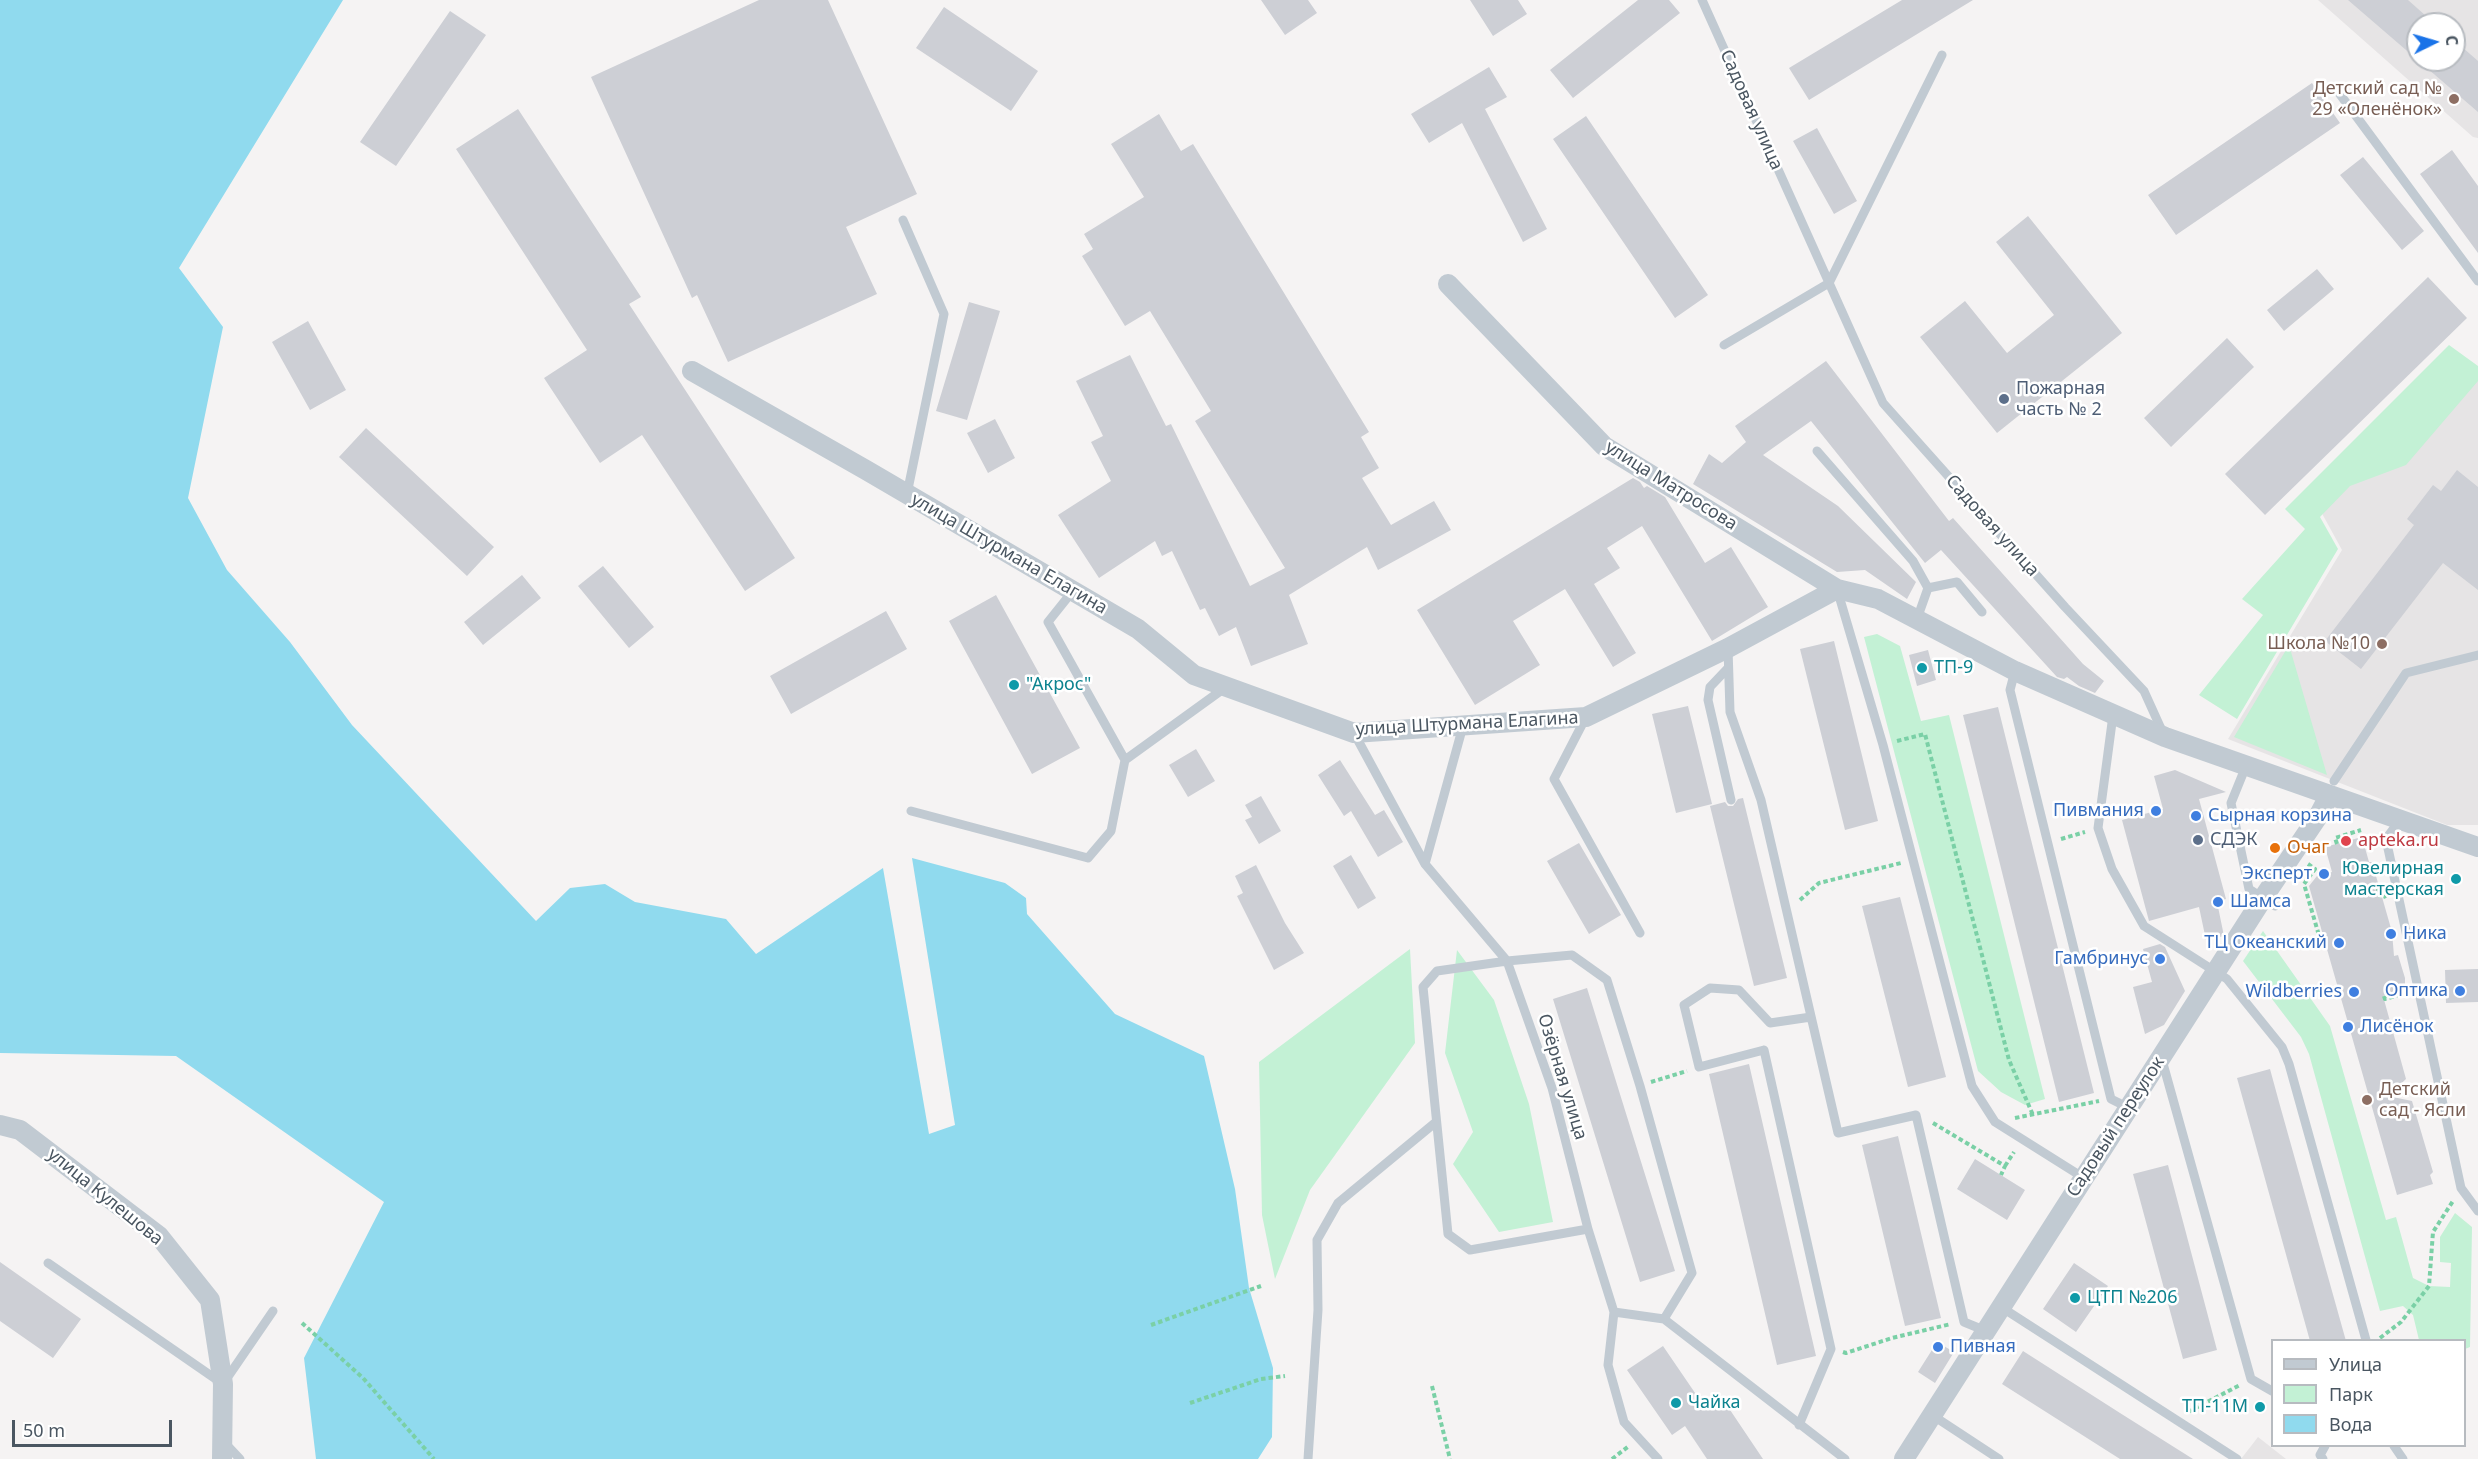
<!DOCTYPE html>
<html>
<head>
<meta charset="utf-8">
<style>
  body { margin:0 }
  #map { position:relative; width:2478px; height:1459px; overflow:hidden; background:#f5f3f3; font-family:"Noto Sans",sans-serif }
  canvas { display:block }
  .legend { position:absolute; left:2271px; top:1339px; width:195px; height:108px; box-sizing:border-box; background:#fff; border:2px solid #b7bbc0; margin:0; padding:8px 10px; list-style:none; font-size:18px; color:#4a5661 }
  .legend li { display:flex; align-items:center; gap:12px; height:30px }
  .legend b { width:30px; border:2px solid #b7bbc0 }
  .north { position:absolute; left:2406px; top:12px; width:60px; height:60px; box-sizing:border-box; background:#fff; border:2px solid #b7bbc0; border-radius:50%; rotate:85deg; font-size:16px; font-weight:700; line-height:24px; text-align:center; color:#4a5661 }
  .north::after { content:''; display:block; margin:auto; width:21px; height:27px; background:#1a73e8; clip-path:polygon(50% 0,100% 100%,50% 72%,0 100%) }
  .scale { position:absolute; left:12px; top:1420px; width:160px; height:27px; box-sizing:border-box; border:3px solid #4a5661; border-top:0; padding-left:8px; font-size:18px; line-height:21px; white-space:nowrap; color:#4a5661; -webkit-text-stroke:4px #fff; paint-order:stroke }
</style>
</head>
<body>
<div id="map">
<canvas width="2478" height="1459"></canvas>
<ul class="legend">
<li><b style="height:8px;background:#c1cad2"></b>Улица</li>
<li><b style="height:16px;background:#c3f1d5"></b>Парк</li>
<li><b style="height:16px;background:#90daee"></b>Вода</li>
</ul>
<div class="north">С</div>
<div class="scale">50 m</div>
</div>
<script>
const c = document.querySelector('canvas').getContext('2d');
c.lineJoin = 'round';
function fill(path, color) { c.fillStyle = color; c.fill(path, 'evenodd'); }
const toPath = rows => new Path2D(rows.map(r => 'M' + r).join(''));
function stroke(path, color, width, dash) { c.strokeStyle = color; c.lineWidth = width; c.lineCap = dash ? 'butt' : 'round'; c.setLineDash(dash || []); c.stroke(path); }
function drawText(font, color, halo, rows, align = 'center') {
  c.font = font + ' "Noto Sans",sans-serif'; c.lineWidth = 5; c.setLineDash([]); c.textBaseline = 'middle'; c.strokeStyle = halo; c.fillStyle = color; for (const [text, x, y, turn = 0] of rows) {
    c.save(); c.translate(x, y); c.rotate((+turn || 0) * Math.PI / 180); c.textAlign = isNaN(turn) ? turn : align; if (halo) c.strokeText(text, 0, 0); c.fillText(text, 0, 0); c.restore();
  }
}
const education = toPath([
  [2318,0,2478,0,2478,138,2473,137],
  [2418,24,2454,24,2454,60,2418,60],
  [2478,369,2478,825,2447,825,2228,739,2342,550,2313,497],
  [2258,1437,2286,1459,2241,1459]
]);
const green = toPath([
  [2449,345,2478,366,2478,381,2406,465,2350,486,2320,517,2338,549,2237,719,2199,695,2263,615,2242,599,2305,529,2285,509],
  [1877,634,1900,646,1921,721,1949,715,2045,1099,2025,1105,2001,1092,1978,1071,1864,637],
  [2289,645,2327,775,2234,737],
  [2263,931,2330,1026,2386,1220,2396,1217,2413,1278,2429,1286,2450,1287,2451,1263,2440,1262,2440,1237,2455,1213,2472,1227,2470,1347,2465,1349,2464,1340,2419,1340,2413,1315,2403,1306,2380,1311,2309,1054,2301,1037,2243,961],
  [1410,949,1415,1043,1310,1190,1275,1279,1262,1215,1259,1062],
  [1457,950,1494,1000,1529,1104,1553,1222,1499,1232,1453,1164,1473,1132,1445,1053]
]);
const water = toPath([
  [0,0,343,0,179,268,223,327,188,498,227,570,290,642,352,725,536,921,570,888,605,884,635,902,726,919,756,954,883,868,929,1134,955,1125,912,858,1005,883,1026,898,1027,914,1115,1014,1204,1056,1235,1189,1249,1288,1273,1368,1272,1437,1258,1459,316,1459,304,1358,384,1202,176,1056,0,1053]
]);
const building = toPath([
  [759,0,828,0,917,194,846,227,877,294,728,362,697,295,692,298,591,77],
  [1261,0,1308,0,1317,13,1285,35],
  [1470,0,1518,0,1527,14,1493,36],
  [1638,0,1669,0,1680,13,1573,98,1550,70],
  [1902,0,1973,0,1809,100,1789,68],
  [2348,0,2408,0,2435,24,2418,24,2418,60,2454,60,2454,40,2478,61,2478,112],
  [944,7,1038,71,1011,111,916,48],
  [450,11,486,35,396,166,360,142],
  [1489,67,1507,97,1485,109,1547,229,1523,242,1462,123,1429,143,1411,114],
  [2312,83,2340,123,2176,235,2148,195],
  [518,109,641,297,629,304,795,558,745,591,642,435,600,463,544,378,587,350,456,149],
  [1159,114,1181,151,1193,144,1369,432,1361,437,1379,468,1362,478,1391,525,1434,501,1451,530,1378,570,1367,547,1289,595,1308,644,1251,666,1236,627,1219,636,1205,608,1200,610,1172,551,1162,556,1155,541,1099,578,1058,515,1111,481,1091,442,1103,436,1076,381,1130,355,1166,426,1171,424,1250,586,1285,568,1195,421,1211,411,1150,311,1125,326,1082,256,1093,249,1084,234,1144,197,1111,144],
  [1586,116,1708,295,1675,318,1553,139],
  [1817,128,1857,201,1834,214,1793,141],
  [2452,150,2478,186,2478,253,2420,174],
  [2363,157,2424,231,2402,250,2340,175],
  [2028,216,2122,333,1997,433,1920,337,1965,301,2007,353,2054,315,1996,242],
  [2317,269,2334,289,2284,331,2267,310],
  [2428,277,2467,318,2265,515,2225,474],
  [969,302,1000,311,967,420,936,411],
  [308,321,346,390,310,410,272,342],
  [2227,338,2254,367,2171,447,2144,418],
  [1826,361,1949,521,1953,518,2083,664,2104,681,2095,693,2079,686,2067,677,2064,679,2057,677,1941,550,1925,563,1811,421,1763,455,1838,506,1916,582,1907,599,1865,570,1837,572,1693,484,1709,454,1722,463,1746,442,1735,426],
  [995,419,1015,458,988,473,967,433],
  [366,428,494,547,467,576,339,457],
  [2457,470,2478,487,2478,590,2443,563,2361,669,2325,641,2414,525,2407,519,2433,485,2441,491],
  [1633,478,1640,482,1644,488,1647,486,1665,497,1705,563,1731,547,1768,607,1712,641,1642,526,1607,548,1620,568,1594,584,1636,653,1613,667,1565,589,1513,621,1540,665,1475,705,1417,610],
  [603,566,654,627,629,648,578,586],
  [522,575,541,598,483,645,464,622],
  [996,595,1080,748,1032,774,949,621],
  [886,611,907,649,791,714,770,676],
  [1834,641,1878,821,1845,830,1800,649],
  [1928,650,1936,680,1917,686,1909,655],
  [1688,706,1712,804,1676,813,1652,714],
  [1998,707,2094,1093,2059,1102,1963,715],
  [1196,749,1215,781,1188,797,1169,765],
  [1340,760,1375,815,1384,810,1403,842,1378,857,1351,811,1344,816,1318,775],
  [2175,770,2226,792,2199,799,2226,899,2217,902,2224,936,2206,940,2199,907,2149,921,2122,820,2163,809,2154,776],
  [1261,796,1281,831,1259,844,1245,820,1252,817,1245,805],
  [1743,798,1787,978,1754,986,1710,806,1725,802,1728,806,1733,806,1738,799],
  [2362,837,2369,862,2372,862,2392,932,2394,956,2398,955,2405,978,2405,990,2383,996,2406,1079,2388,1096,2412,1101,2433,1172,2430,1175,2433,1184,2397,1195,2309,886,2317,876,2332,872,2325,847],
  [1579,843,1621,915,1589,934,1547,861],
  [1351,855,1376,898,1358,909,1333,866],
  [1256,865,1285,923,1304,953,1274,970,1237,896,1243,893,1235,876],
  [1900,897,1946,1077,1908,1087,1862,906],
  [2160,944,2165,947,2185,991,2164,1025,2145,1034,2133,987,2152,982,2143,949],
  [2478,969,2478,1002,2446,1003,2445,970],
  [1587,988,1675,1271,1640,1282,1553,999],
  [1749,1064,1816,1356,1777,1365,1709,1074],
  [2270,1069,2279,1102,2346,1341,2310,1341,2237,1078],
  [1898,1136,1941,1318,1905,1326,1862,1145],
  [1975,1159,2025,1190,2007,1220,1957,1189],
  [2168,1165,2217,1350,2183,1359,2133,1174],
  [0,1262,81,1319,53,1358,0,1321],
  [2074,1263,2108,1286,2076,1332,2043,1309],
  [1937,1342,1954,1352,1935,1383,1918,1372],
  [1663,1346,1706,1409,1722,1398,1763,1459,1707,1459,1685,1426,1672,1435,1627,1370],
  [2023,1351,2120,1413,2193,1459,2120,1459,2002,1384]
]);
const path = toPath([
  [1897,741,1925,734,2009,1060,2033,1115],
  [2061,839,2085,832],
  [2337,844,2335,838,2361,830],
  [2308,864,2315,869,2304,884,2320,939],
  [2377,886,2381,898,2386,896],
  [1800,900,1819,883,1901,863],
  [2384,996,2385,999,2406,993],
  [1651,1082,1687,1071],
  [2015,1118,2099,1101],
  [1933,1123,2005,1166,2001,1175],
  [2005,1166,2014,1152],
  [302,1323,363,1378,434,1459],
  [1151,1325,1261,1286],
  [2380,1338,2401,1322,2429,1286,2433,1232,2453,1201],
  [1843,1352,1846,1353,1892,1338,1951,1324],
  [1432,1386,1450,1459],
  [1190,1403,1261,1379,1285,1376],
  [2188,1412,2240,1385],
  [1612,1459,1629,1446]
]);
const service = toPath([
  [1702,0,1883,403,2065,607,2144,691,2163,733],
  [2339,93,2478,281],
  [903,220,944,314,907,494],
  [1724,345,1829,283,1942,55],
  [1817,451,1913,561,1928,588,1917,619],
  [1928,588,1957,582,1982,612],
  [1837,589,1883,745,1972,1086,1995,1122,2084,1178],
  [1072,592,1048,622,1125,760,1226,687],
  [1728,648,1730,712,1761,800,1838,1133,1916,1115,1964,1322,1986,1331],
  [1728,668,1710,687,1708,700,1731,800],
  [2015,671,2010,690,2111,1099,2129,1108],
  [2113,715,2098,828,2112,869,2144,926,2227,979,2282,1047,2289,1064,2366,1340],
  [1586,717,1554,779,1640,933],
  [1354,733,1425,864,1507,961,1552,1088,1588,1229,1614,1312,1608,1365,1624,1422,1658,1459],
  [2246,766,2231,803,2249,889,2275,906],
  [2334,781,2406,673,2478,655],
  [911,811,1088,858,1111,831,1125,760],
  [2400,820,2386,839,2461,1188,2478,1211],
  [1425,864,1463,726],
  [2162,1060,2251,1379,2272,1391],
  [1588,1229,1470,1250,1448,1234,1423,987,1437,971,1507,961,1572,955,1607,980,1640,1086,1692,1273,1664,1319,1845,1459],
  [48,1263,223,1384,273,1311],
  [2001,1307,2237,1459],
  [1614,1312,1664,1319],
  [1932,1415,1999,1459],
  [1799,1425,1831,1349,1764,1050,1699,1067,1684,1005,1710,988,1739,990,1770,1023,1811,1017],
  [224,1442,240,1459],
  [2394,1446,2403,1459],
  [1308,1459,1318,1310,1317,1240,1338,1203,1436,1122],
  [2323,1459,2320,1455,2325,1446]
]);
const minor = toPath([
  [1448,284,1604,446,1837,589,1878,599,2015,671,2165,737,2478,847],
  [692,371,866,470,1138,629,1194,675,1354,733,1586,717,1728,648,1837,589],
  [0,1125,20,1130,159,1236,210,1300,223,1384,222,1459],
  [1904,1459,2263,898,2319,815,2329,796]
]);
const markers = [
  [2454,99,6,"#8d6e63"],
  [2004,399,6,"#5c6f8a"],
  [2382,644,6,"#8d6e63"],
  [1922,668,6,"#0f9aa8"],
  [1014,685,6,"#0f9aa8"],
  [2156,811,6,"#3f7fe0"],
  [2196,816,6,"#3f7fe0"],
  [2198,840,6,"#5c6f8a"],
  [2346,841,6,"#e0444e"],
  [2275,848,6,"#e8710a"],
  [2324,874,6,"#3f7fe0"],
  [2456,879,6,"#0f9aa8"],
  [2218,902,6,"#3f7fe0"],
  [2391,934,6,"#3f7fe0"],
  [2339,943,6,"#3f7fe0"],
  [2160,959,6,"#3f7fe0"],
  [2460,991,6,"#3f7fe0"],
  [2354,992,6,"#3f7fe0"],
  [2348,1027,6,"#3f7fe0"],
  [2367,1100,6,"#8d6e63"],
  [2075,1298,6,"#0f9aa8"],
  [1938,1347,6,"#3f7fe0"],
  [1676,1403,6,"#0f9aa8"],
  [2260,1407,6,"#0f9aa8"]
];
const educationNames = [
  ["Детский сад №",2442,89],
  ["29 «Оленёнок»",2442,110],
  ["Школа №10",2370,644],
  ["Детский",2379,1090,"left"],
  ["сад - Ясли",2379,1111,"left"]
];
const streetNames = [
  ["Садовая улица",1751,110,66],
  ["улица Матросова",1671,486,32],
  ["Садовая улица",1992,526,48],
  ["улица Штурмана Елагина",1009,554,30],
  ["улица Штурмана Елагина",1467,724,-3],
  ["Озёрная улица",1562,1077,73],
  ["Садовый переулок",2116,1127,-57],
  ["улица Кулешова",105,1197,39]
];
const serviceNames = [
  ["Пожарная",2016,389],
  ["часть № 2",2016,410],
  ["СДЭК",2210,840]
];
const cultureNames = [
  ["ТП-9",1934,668],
  ["\"Акрос\"",1026,685],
  ["Ювелирная",2444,869,"right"],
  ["мастерская",2444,890,"right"],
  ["ЦТП №206",2087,1298],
  ["Чайка",1688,1403],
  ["ТП-11М",2248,1407,"right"]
];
const shopNames = [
  ["Пивмания",2144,811],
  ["Сырная корзина",2208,816,"left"],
  ["Эксперт",2312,874],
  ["Шамса",2230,902,"left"],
  ["Ника",2403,934,"left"],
  ["ТЦ Океанский",2327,943],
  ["Гамбринус",2148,959],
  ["Оптика",2448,991],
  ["Wildberries",2342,992],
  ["Лисёнок",2360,1027,"left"],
  ["Пивная",1950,1347,"left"]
];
const healthNames = [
  ["apteka.ru",2358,841]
];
const foodNames = [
  ["Очаг",2287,848]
];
fill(education, '#e6e4e5');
fill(green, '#c3f1d5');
fill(water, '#90daee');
fill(building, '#cdcfd5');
stroke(path, '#7ad0a6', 4, [4.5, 3]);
stroke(service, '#c1cad2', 9);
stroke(minor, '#c1cad2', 20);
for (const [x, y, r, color] of markers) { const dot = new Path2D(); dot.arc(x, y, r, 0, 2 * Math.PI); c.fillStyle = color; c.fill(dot); stroke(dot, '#fff', 2); }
drawText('18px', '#785e54', '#fff', educationNames, 'right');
drawText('18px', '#4a5661', '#fff', streetNames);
drawText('18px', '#4e5e75', '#fff', serviceNames, 'left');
drawText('18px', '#0d838f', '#fff', cultureNames, 'left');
drawText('18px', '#366cbe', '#fff', shopNames, 'right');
drawText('18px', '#be3a42', '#fff', healthNames, 'left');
drawText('18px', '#c56008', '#fff', foodNames, 'left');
</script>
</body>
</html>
